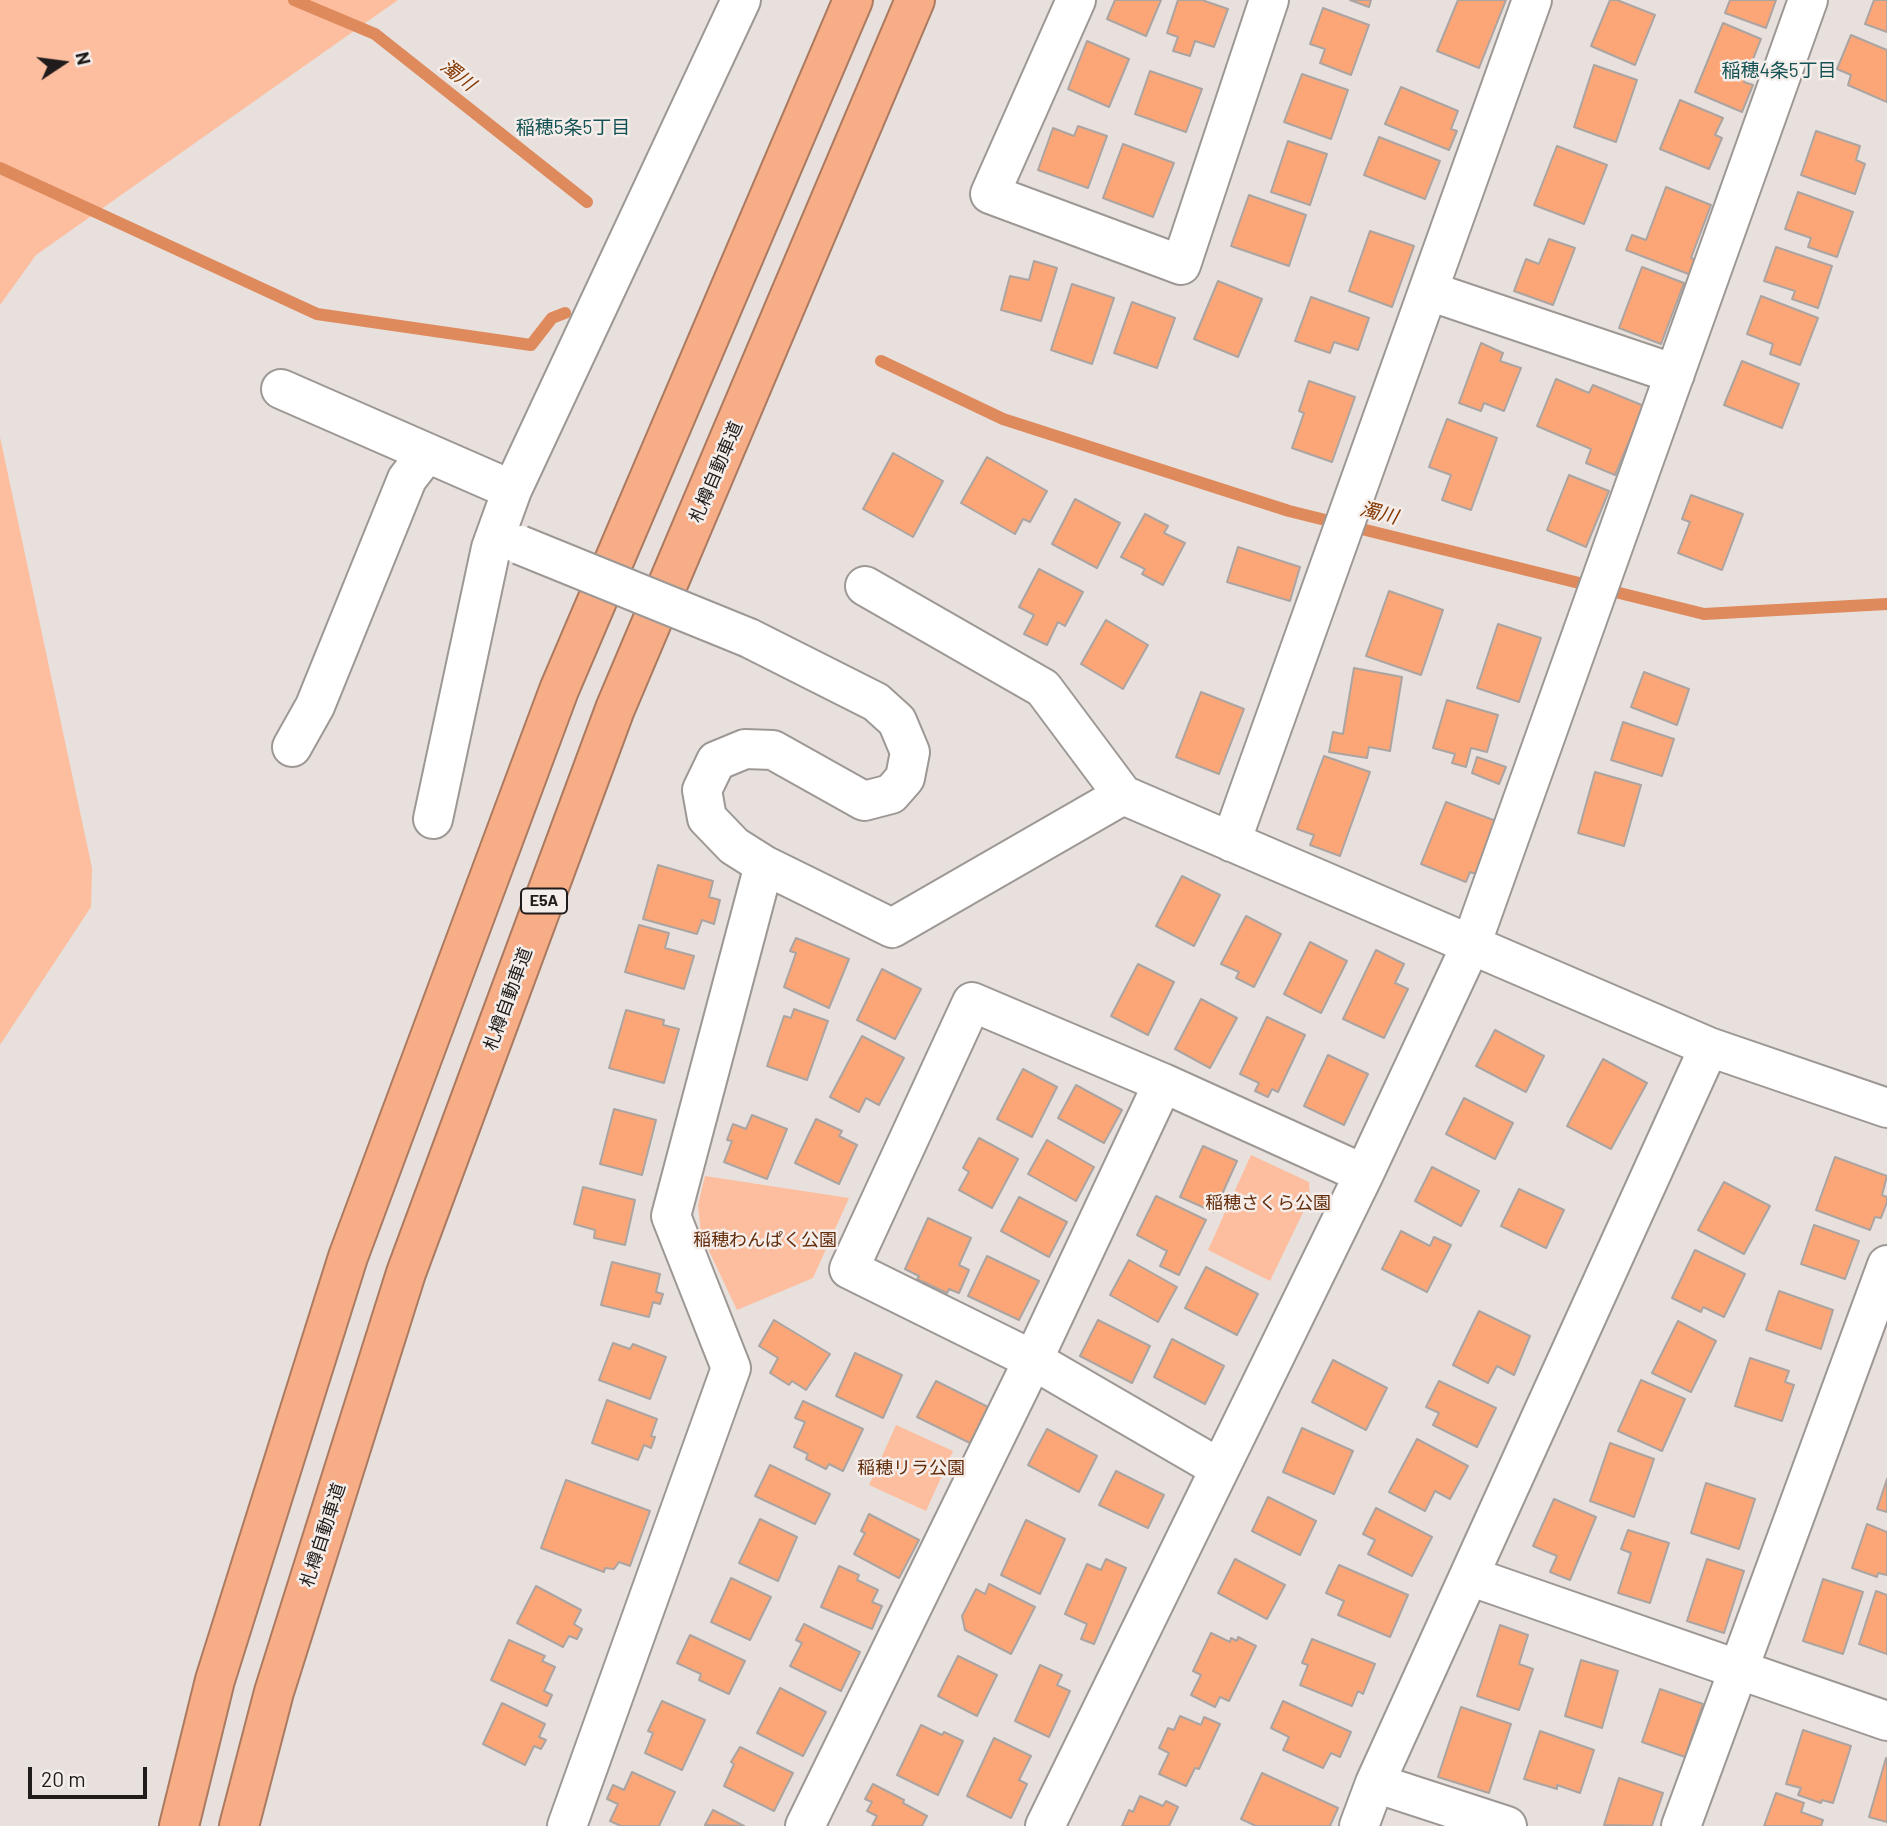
<!DOCTYPE html>
<html>
<head>
<meta charset="utf-8">
<style>
  body { margin:0 }
  #map { position:relative; width:1887px; height:1826px; overflow:hidden; background:#e7e0dd; font-family:Barlow,sans-serif }
  canvas { display:block }
  .north { position:absolute; left:28px; top:28px; width:70px; height:70px; -webkit-text-stroke:5px #f4edea; paint-order:stroke; rotate:77deg; font-size:19px; font-weight:700; line-height:28px; text-align:center; color:#1f1c1b }
  .north::after { content:''; display:block; margin:auto; width:24px; height:32px; background:#1f1c1b; clip-path:polygon(50% 0,100% 100%,50% 72%,0 100%) }
  .scale { position:absolute; left:28px; top:1767px; width:119px; height:32px; box-sizing:border-box; border:4px solid #1f1c1b; border-top:0; padding-left:9px; font-size:21px; line-height:24px; white-space:nowrap; color:#1f1c1b; -webkit-text-stroke:5px #f4edea; paint-order:stroke }
</style>
</head>
<body>
<div id="map">
<canvas width="1887" height="1826"></canvas>
<div class="north">N</div>
<div class="scale">20 m</div>
</div>
<script>
const c = document.querySelector('canvas').getContext('2d');
c.lineJoin = 'round';
function fill(path, color) { c.fillStyle = color; c.fill(path, 'evenodd'); }
const toPath = rows => new Path2D(rows.map(r => 'M' + r).join(''));
function stroke(path, color, width, dash) { c.strokeStyle = color; c.lineWidth = width; c.lineCap = dash ? 'butt' : 'round'; c.setLineDash(dash || []); c.stroke(path); }
function drawText(font, color, halo, rows, align = 'center') {
  c.font = font + ' Barlow,"Noto Sans JP",sans-serif'; c.lineWidth = 5; c.setLineDash([]); c.textBaseline = 'middle'; c.strokeStyle = halo; c.fillStyle = color; for (const [text, x, y, turn = 0] of rows) {
    c.save(); c.translate(x, y); c.rotate((+turn || 0) * Math.PI / 180); c.textAlign = isNaN(turn) ? turn : align; if (halo) c.strokeText(text, 0, 0); c.fillText(text, 0, 0); c.restore();
  }
}
const green = toPath([
  [0,0,398,0,36,255,0,305],
  [0,437,92,868,91,907,0,1045],
  [1251,1155,1309,1182,1310,1198,1270,1281,1208,1250],
  [705,1176,849,1198,813,1278,737,1310,701,1234,698,1205],
  [896,1425,953,1451,926,1511,869,1485]
]);
const stream = toPath([
  [294,0,375,34,587,202],
  [0,168,317,314,531,345,552,318,565,313],
  [881,361,1003,419,1289,511,1704,614,1887,604]
]);
const building = toPath([
  [1115,0,1161,0,1146,36,1107,19,1115,0],
  [1178,0,1202,0,1228,9,1214,47,1195,41,1190,56,1173,51,1178,37,1167,33,1178,0],
  [1350,0,1371,0,1369,7,1350,0],
  [1458,0,1506,0,1479,68,1437,51,1458,0],
  [1610,0,1617,0,1655,15,1635,65,1591,46,1610,0],
  [1730,0,1776,0,1766,28,1725,13,1730,0],
  [1874,0,1887,0,1887,32,1865,24,1874,0],
  [1323,8,1369,25,1351,75,1320,63,1325,49,1310,44,1323,8],
  [1723,23,1761,39,1744,82,1753,85,1742,112,1695,92,1723,23],
  [1851,35,1887,50,1887,102,1848,85,1851,75,1837,69,1851,35],
  [1087,41,1129,59,1109,107,1068,89,1087,41],
  [1594,65,1637,80,1616,142,1574,127,1594,65],
  [1150,71,1202,89,1186,132,1135,114,1150,71],
  [1302,74,1348,90,1331,139,1284,122,1302,74],
  [1401,87,1458,111,1451,129,1457,131,1449,150,1385,124,1401,87],
  [1680,100,1723,118,1715,135,1722,138,1709,169,1660,149,1680,100],
  [1078,126,1107,136,1088,188,1038,170,1053,128,1074,136,1078,126],
  [1816,131,1860,146,1856,160,1865,164,1855,194,1801,175,1816,131],
  [1379,137,1440,161,1425,199,1364,175,1379,137],
  [1288,141,1327,154,1310,205,1271,192,1288,141],
  [1123,144,1174,163,1153,217,1103,198,1123,144],
  [1557,146,1607,165,1584,224,1534,205,1557,146],
  [1666,187,1711,205,1691,258,1696,260,1691,275,1626,250,1632,235,1646,240,1666,187],
  [1798,192,1853,212,1837,257,1808,247,1811,238,1785,229,1798,192],
  [1249,195,1306,215,1289,266,1231,246,1249,195],
  [1370,231,1414,246,1392,307,1349,291,1370,231],
  [1549,239,1575,248,1553,305,1514,291,1526,259,1539,264,1549,239],
  [1776,247,1832,266,1818,308,1792,299,1795,291,1764,281,1776,247],
  [1034,261,1057,268,1041,321,1001,310,1010,276,1029,280,1034,261],
  [1642,267,1684,283,1661,344,1619,328,1642,267],
  [1218,281,1262,299,1238,357,1194,339,1218,281],
  [1072,284,1114,298,1092,364,1051,350,1072,284],
  [1761,296,1818,318,1800,365,1770,354,1773,344,1747,334,1761,296],
  [1311,297,1369,318,1358,350,1334,342,1330,353,1295,341,1311,297],
  [1132,302,1175,318,1157,368,1114,353,1132,302],
  [1481,343,1503,353,1500,361,1521,368,1504,411,1484,403,1481,411,1459,403,1481,343],
  [1742,361,1799,384,1782,428,1724,405,1742,361],
  [1556,379,1589,393,1593,385,1644,406,1615,475,1586,463,1591,449,1537,426,1556,379],
  [1309,381,1355,397,1332,462,1292,448,1304,413,1299,411,1309,381],
  [1447,419,1497,438,1471,510,1442,500,1451,475,1429,467,1447,419],
  [893,453,943,481,913,537,863,509,893,453],
  [987,457,1047,491,1030,522,1023,519,1015,534,961,503,987,457],
  [1569,475,1609,491,1586,547,1547,530,1569,475],
  [1691,495,1743,514,1722,570,1678,553,1690,522,1682,519,1691,495],
  [1075,499,1120,523,1097,568,1052,544,1075,499],
  [1145,514,1168,526,1164,533,1185,543,1163,585,1142,574,1145,569,1121,557,1145,514],
  [1238,547,1300,567,1290,601,1227,582,1238,547],
  [1039,569,1083,592,1065,626,1058,622,1047,645,1024,634,1034,615,1019,607,1039,569],
  [1389,591,1443,610,1421,675,1366,656,1389,591],
  [1106,620,1148,645,1123,689,1081,664,1106,620],
  [1498,624,1541,638,1519,702,1477,688,1498,624],
  [1354,668,1402,677,1390,751,1369,747,1367,758,1329,752,1333,732,1343,734,1354,668],
  [1644,672,1689,689,1677,725,1631,707,1644,672],
  [1201,692,1244,709,1219,774,1176,757,1201,692],
  [1447,700,1498,715,1487,752,1471,748,1466,767,1452,763,1455,754,1433,748,1447,700],
  [1623,722,1674,739,1662,776,1611,760,1623,722],
  [1324,756,1370,772,1340,856,1310,845,1314,835,1297,829,1324,756],
  [1477,757,1506,767,1499,784,1472,773,1477,757],
  [1595,772,1641,785,1624,846,1578,833,1595,772],
  [1446,802,1496,821,1476,874,1470,872,1466,882,1421,864,1446,802],
  [658,865,713,881,709,897,720,900,714,924,702,920,697,934,643,919,658,865],
  [1182,876,1220,895,1194,946,1156,926,1182,876],
  [1246,916,1281,934,1254,987,1236,978,1239,972,1221,964,1246,916],
  [639,925,669,933,665,948,694,956,684,989,625,972,639,925],
  [796,938,849,959,829,1008,784,987,796,953,790,951,796,938],
  [1310,942,1347,961,1321,1013,1284,994,1310,942],
  [1376,950,1404,964,1395,983,1408,989,1384,1038,1343,1019,1376,950],
  [1138,964,1174,982,1148,1035,1111,1016,1138,964],
  [882,969,921,989,895,1039,857,1020,882,969],
  [1201,999,1237,1018,1210,1068,1175,1049,1201,999],
  [794,1009,828,1021,807,1080,767,1066,784,1016,791,1018,794,1009],
  [626,1010,664,1020,663,1025,679,1029,664,1083,609,1068,626,1010],
  [1267,1017,1305,1035,1278,1092,1272,1089,1268,1097,1255,1091,1259,1083,1240,1074,1267,1017],
  [1495,1030,1544,1056,1526,1092,1476,1066,1495,1030],
  [862,1036,904,1058,879,1105,866,1098,859,1112,830,1097,862,1036],
  [1328,1055,1368,1074,1344,1125,1304,1106,1328,1055],
  [1603,1059,1647,1083,1611,1149,1567,1126,1603,1059],
  [1023,1069,1057,1087,1032,1137,997,1119,1023,1069],
  [1076,1085,1122,1110,1104,1143,1058,1118,1076,1085],
  [1464,1098,1513,1123,1495,1159,1446,1134,1464,1098],
  [614,1109,656,1120,642,1175,600,1164,614,1109],
  [752,1115,787,1129,767,1179,724,1162,732,1141,727,1140,733,1124,746,1129,752,1115],
  [816,1119,842,1131,839,1136,857,1145,839,1184,795,1163,816,1119],
  [979,1138,1018,1159,992,1208,959,1190,969,1172,963,1168,979,1138],
  [1047,1140,1094,1167,1076,1201,1028,1174,1047,1140],
  [1203,1146,1237,1161,1214,1212,1180,1197,1203,1146],
  [1835,1157,1887,1176,1882,1195,1887,1197,1887,1202,1881,1218,1875,1217,1870,1230,1816,1210,1835,1157],
  [1432,1167,1479,1191,1461,1226,1415,1201,1432,1167],
  [1724,1182,1770,1206,1744,1254,1698,1230,1724,1182],
  [583,1187,635,1200,625,1245,594,1238,595,1230,574,1224,583,1187],
  [1519,1189,1564,1210,1546,1248,1501,1226,1519,1189],
  [1156,1196,1206,1220,1179,1275,1160,1266,1167,1251,1137,1235,1156,1196],
  [1019,1197,1067,1222,1049,1257,1001,1231,1019,1197],
  [928,1218,971,1238,959,1265,969,1270,959,1293,949,1289,947,1293,917,1279,919,1276,905,1269,928,1218],
  [1814,1225,1859,1241,1845,1279,1801,1264,1814,1225],
  [1401,1231,1430,1246,1434,1237,1451,1245,1427,1292,1382,1269,1401,1231],
  [1695,1250,1745,1274,1724,1317,1703,1307,1701,1312,1672,1298,1695,1250],
  [987,1256,1039,1281,1019,1320,968,1296,987,1256],
  [1129,1260,1177,1287,1158,1322,1110,1295,1129,1260],
  [612,1262,660,1274,656,1292,663,1294,660,1304,653,1302,649,1317,601,1305,612,1262],
  [1206,1267,1258,1294,1237,1335,1185,1308,1206,1267],
  [1779,1291,1833,1310,1821,1349,1766,1330,1779,1291],
  [1479,1311,1530,1336,1514,1375,1497,1366,1488,1383,1453,1365,1479,1311],
  [774,1320,830,1354,806,1390,792,1381,789,1385,770,1373,778,1358,759,1346,774,1320],
  [1098,1320,1150,1346,1132,1383,1080,1356,1098,1320],
  [1678,1321,1716,1341,1691,1392,1652,1373,1678,1321],
  [1172,1339,1224,1366,1205,1404,1154,1377,1172,1339],
  [613,1343,630,1349,633,1344,666,1357,650,1399,599,1380,613,1343],
  [855,1353,902,1375,883,1418,836,1396,855,1353],
  [1750,1358,1789,1371,1785,1382,1794,1385,1782,1421,1735,1406,1750,1358],
  [1333,1360,1387,1388,1366,1430,1312,1402,1333,1360],
  [1641,1380,1685,1399,1662,1451,1618,1431,1641,1380],
  [936,1381,988,1407,970,1443,917,1417,936,1381],
  [1439,1381,1496,1408,1477,1447,1433,1425,1439,1413,1426,1407,1439,1381],
  [607,1400,657,1419,651,1436,655,1437,651,1448,644,1445,638,1460,592,1443,607,1400],
  [803,1401,863,1429,843,1471,829,1464,826,1469,806,1459,808,1454,794,1447,805,1422,795,1418,803,1401],
  [1302,1428,1353,1451,1334,1494,1283,1472,1302,1428],
  [1047,1429,1097,1456,1079,1492,1028,1465,1047,1429],
  [1417,1439,1468,1466,1450,1499,1435,1491,1425,1511,1389,1492,1417,1439],
  [1610,1443,1654,1459,1634,1517,1590,1501,1610,1443],
  [770,1465,830,1494,815,1524,755,1496,770,1465],
  [1116,1471,1164,1495,1148,1528,1099,1505,1116,1471],
  [1887,1479,1887,1512,1877,1509,1887,1479],
  [566,1480,650,1511,630,1566,619,1562,614,1569,605,1568,604,1572,541,1548,566,1480],
  [1706,1483,1755,1499,1739,1549,1691,1533,1706,1483],
  [1268,1497,1316,1521,1300,1555,1252,1531,1268,1497],
  [1554,1499,1596,1517,1570,1580,1550,1572,1557,1556,1533,1546,1554,1499],
  [1376,1508,1432,1537,1412,1576,1368,1554,1375,1540,1363,1534,1376,1508],
  [869,1514,919,1540,899,1578,854,1554,865,1533,861,1531,869,1514],
  [760,1519,797,1537,778,1581,739,1563,760,1519],
  [1026,1520,1065,1539,1040,1594,1001,1575,1026,1520],
  [1867,1524,1887,1532,1887,1575,1878,1573,1877,1577,1852,1568,1867,1524],
  [1628,1530,1669,1543,1650,1603,1618,1593,1631,1553,1621,1549,1628,1530],
  [1106,1559,1126,1568,1094,1644,1081,1639,1087,1624,1065,1614,1087,1564,1101,1570,1106,1559],
  [1235,1559,1285,1585,1267,1619,1218,1593,1235,1559],
  [1707,1559,1744,1571,1724,1633,1687,1621,1707,1559],
  [1339,1565,1408,1595,1390,1637,1338,1615,1344,1601,1326,1593,1339,1565],
  [839,1566,859,1575,857,1580,878,1590,872,1602,882,1606,872,1629,821,1607,839,1566],
  [731,1578,771,1597,750,1640,711,1622,731,1578],
  [1823,1579,1863,1592,1843,1654,1803,1641,1823,1579],
  [989,1584,1035,1607,1011,1654,965,1630,962,1616,976,1589,985,1594,989,1584],
  [536,1586,581,1610,574,1624,582,1629,577,1639,569,1636,563,1647,517,1623,536,1586],
  [1876,1591,1887,1595,1887,1654,1859,1644,1876,1591],
  [804,1624,860,1652,841,1691,790,1666,802,1643,796,1640,804,1624],
  [1500,1625,1528,1635,1519,1664,1533,1669,1519,1710,1477,1696,1500,1625],
  [1211,1633,1230,1642,1231,1638,1237,1641,1238,1637,1256,1646,1229,1701,1220,1697,1215,1707,1191,1695,1201,1675,1193,1671,1211,1633],
  [690,1635,745,1661,729,1694,699,1680,701,1674,677,1663,690,1635],
  [1312,1639,1375,1664,1363,1694,1358,1691,1352,1706,1300,1685,1308,1665,1302,1663,1312,1639],
  [509,1640,545,1656,542,1661,555,1667,544,1691,552,1695,547,1706,491,1680,509,1640],
  [958,1656,997,1675,977,1716,938,1696,958,1656],
  [1581,1660,1618,1671,1602,1728,1565,1716,1581,1660],
  [1040,1665,1062,1675,1057,1685,1070,1691,1049,1737,1015,1721,1040,1665],
  [780,1688,826,1712,803,1756,757,1733,780,1688],
  [1660,1689,1703,1704,1685,1757,1642,1742,1660,1689],
  [662,1701,705,1720,682,1770,645,1753,653,1733,648,1731,662,1701],
  [1283,1701,1351,1732,1340,1757,1331,1753,1323,1768,1283,1750,1289,1737,1271,1728,1283,1701],
  [502,1703,545,1724,539,1737,546,1740,541,1749,534,1746,525,1765,483,1744,502,1703],
  [1461,1707,1511,1724,1489,1793,1438,1777,1461,1707],
  [1180,1716,1201,1725,1204,1717,1220,1724,1199,1769,1195,1768,1186,1786,1159,1774,1169,1753,1159,1748,1168,1728,1174,1730,1180,1716],
  [921,1725,942,1735,944,1732,963,1741,938,1795,897,1775,921,1725],
  [1803,1730,1851,1746,1833,1803,1822,1800,1821,1803,1798,1795,1801,1788,1786,1784,1803,1730],
  [1540,1731,1594,1750,1580,1793,1557,1785,1557,1789,1524,1779,1540,1731],
  [994,1738,1031,1756,1019,1780,1027,1784,1011,1818,967,1796,994,1738],
  [740,1747,793,1773,774,1811,724,1786,734,1764,731,1762,740,1747],
  [1886,1758,1887,1759,1887,1822,1869,1817,1886,1758],
  [632,1772,675,1792,659,1826,621,1826,610,1821,618,1804,607,1799,613,1785,624,1790,632,1772],
  [1262,1773,1338,1808,1330,1826,1256,1826,1241,1819,1262,1773],
  [1619,1778,1663,1793,1652,1826,1604,1825,1619,1778],
  [873,1784,904,1800,903,1803,927,1816,922,1826,872,1826,877,1816,867,1811,872,1802,865,1799,873,1784],
  [1776,1793,1804,1803,1801,1812,1823,1820,1821,1826,1764,1826,1776,1793],
  [1140,1796,1163,1806,1166,1801,1178,1807,1169,1826,1122,1826,1129,1810,1133,1812,1140,1796],
  [713,1810,744,1826,705,1825,713,1810]
]);
const minor = toPath([
  [1076,0,990,194,1181,265,1269,0],
  [1429,291,1675,374],
  [281,389,512,490],
  [865,586,1043,688,1123,795,1709,1047,1887,1108],
  [749,638,876,702,897,721,910,752,905,778,891,794,864,801,773,750,745,749,716,761,702,790,707,818,734,846,764,865,892,928,1123,795],
  [292,747,315,706,407,479,427,453],
  [433,819,491,548,512,490,741,0],
  [1231,842,1532,0],
  [1219,1468,1033,1360,849,1269,972,1002,1163,1083,1364,1174],
  [1469,1576,1887,1721],
  [1375,1783,1507,1826],
  [567,1826,731,1368,671,1216,764,865],
  [805,1826,1033,1360,1163,1083],
  [1045,1826,1364,1174,1471,945,1808,0],
  [1359,1826,1375,1783,1709,1047],
  [1681,1826,1887,1265]
]);
const motorway = toPath([
  [179,1826,215,1680,348,1257,559,690,853,0],
  [239,1826,274,1692,406,1273,615,709,915,0]
]);
const minorBridge = toPath([
  [520,545,749,638]
]);
const shields = [
  [544,901,46]
];
const shieldNames = [
  ["E5A",544,901]
];
const streetNames = [
  ["札樽自動車道",716,472,-67],
  ["札樽自動車道",508,999,-70],
  ["札樽自動車道",323,1535,-72]
];
const parkNames = [
  ["稲穂さくら公園",1268,1203],
  ["稲穂わんぱく公園",765,1240],
  ["稲穂リラ公園",911,1468]
];
const neighbourhoodNames = [
  ["稲穂4条5丁目",1779,71],
  ["稲穂5条5丁目",573,128]
];
const waterNames = [
  ["濁川",458,75,38],
  ["濁川",1379,513,14]
];
fill(green, '#fcbe9e');
stroke(stream, '#df8a5d', 12);
fill(building, '#fca577');
stroke(building, '#aba4a1', 2);
stroke(minor, '#9e9895', 42);
stroke(motorway, '#ab7a61', 42);
stroke(minor, '#fff', 38);
stroke(motorway, '#f7ad86', 38);
stroke(minorBridge, '#9e9895', 42, []);
stroke(minorBridge, '#fff', 38);
for (const [x, y, w] of shields) { const box = new Path2D(); box.roundRect(x - w / 2, y - 12.5, w, 25, 5); c.fillStyle = '#f4edea'; c.fill(box); stroke(box, '#1f1c1b', 2); }
drawText('bold 16px', '#1f1c1b', null, shieldNames);
drawText('18px', '#1f1c1b', '#f4edea', streetNames);
drawText('18px', '#632d0b', '#f4edea', parkNames);
drawText('19px', '#145253', '#f4edea', neighbourhoodNames);
drawText('italic 19px', '#843800', '#f4edea', waterNames);
</script>
</body>
</html>
